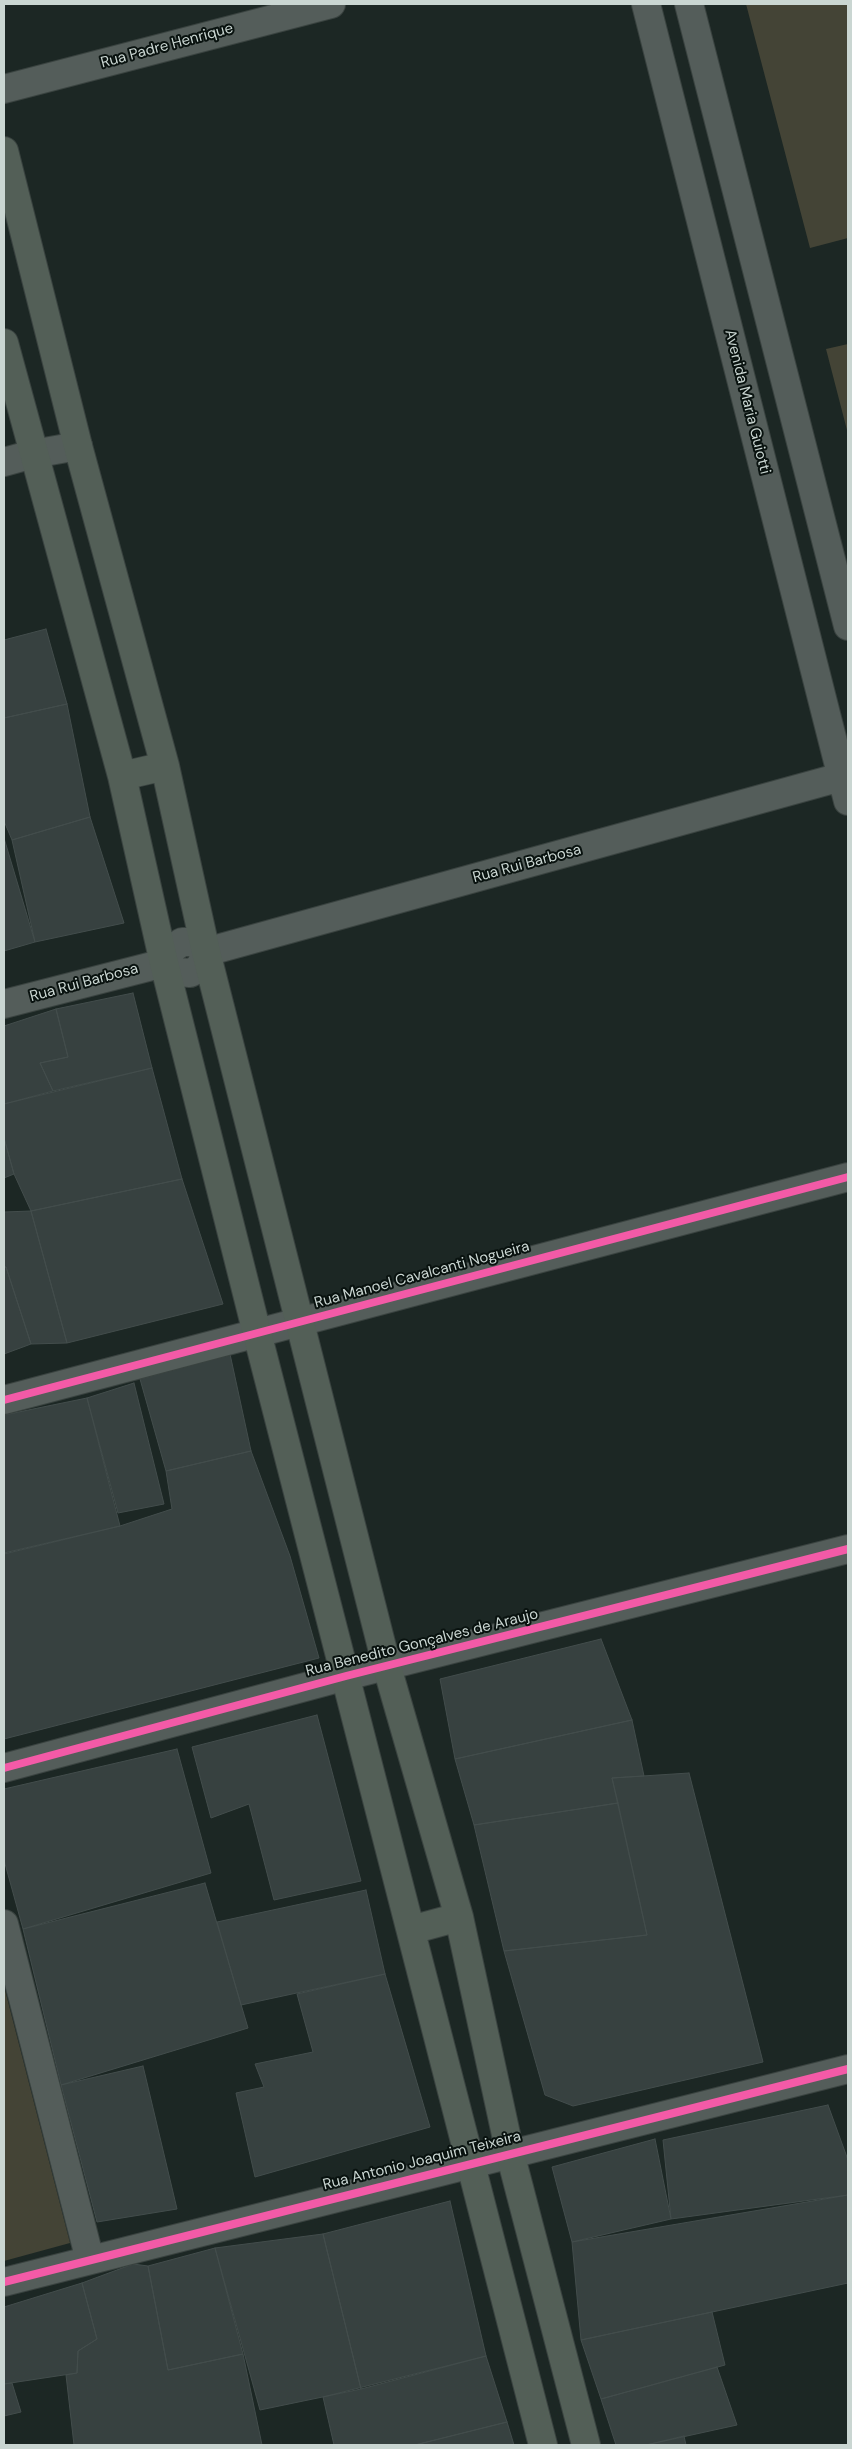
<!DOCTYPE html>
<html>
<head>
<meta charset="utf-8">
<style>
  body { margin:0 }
  #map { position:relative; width:852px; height:2449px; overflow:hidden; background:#1c2724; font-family:"DM Sans",sans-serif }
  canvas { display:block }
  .frame { position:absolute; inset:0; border:5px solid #cad6d2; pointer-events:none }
</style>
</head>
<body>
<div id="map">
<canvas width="852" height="2449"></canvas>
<div class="frame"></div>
</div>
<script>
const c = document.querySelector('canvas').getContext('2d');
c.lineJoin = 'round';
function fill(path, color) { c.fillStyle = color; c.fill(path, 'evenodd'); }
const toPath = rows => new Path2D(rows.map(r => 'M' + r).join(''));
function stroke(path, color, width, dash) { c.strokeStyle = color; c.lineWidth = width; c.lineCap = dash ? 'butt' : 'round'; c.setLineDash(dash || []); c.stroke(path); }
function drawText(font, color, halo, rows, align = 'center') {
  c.font = font + ' "DM Sans",sans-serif'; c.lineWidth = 4; c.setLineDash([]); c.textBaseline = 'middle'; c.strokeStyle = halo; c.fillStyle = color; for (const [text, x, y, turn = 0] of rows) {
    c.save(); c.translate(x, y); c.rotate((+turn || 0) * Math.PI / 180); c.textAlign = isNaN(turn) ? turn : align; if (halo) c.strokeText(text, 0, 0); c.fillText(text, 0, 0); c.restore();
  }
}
const green = toPath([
  [746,4,848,4,848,238,810,248],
  [848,344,848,434,826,349],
  [4,1986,70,2243,4,2261]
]);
const building = toPath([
  [46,629,67,704,4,718,4,640,46,629],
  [67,704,90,817,12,840,4,821,4,718,67,704],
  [90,817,124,923,35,942,12,840,90,817],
  [4,838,35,942,4,951,4,838],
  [133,993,152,1068,53,1091,40,1063,68,1057,56,1009,133,993],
  [56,1009,68,1057,40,1063,53,1091,4,1104,4,1026,56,1009],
  [152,1068,182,1179,31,1211,14,1174,4,1138,4,1104,152,1068],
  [4,1138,14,1174,4,1178,4,1138],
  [182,1179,223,1304,67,1343,31,1211,182,1179],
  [31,1211,67,1343,31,1344,6,1267,4,1267,4,1212,31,1211],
  [4,1267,6,1267,31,1344,4,1354,4,1267],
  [230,1354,251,1451,166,1471,140,1379,230,1354],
  [134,1383,164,1504,118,1513,87,1398,134,1383],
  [87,1398,120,1526,4,1554,4,1415,87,1398],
  [251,1451,290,1556,319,1658,4,1739,4,1553,120,1526,172,1509,166,1471,251,1451],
  [601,1639,632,1720,455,1759,440,1679,601,1639],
  [317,1715,361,1881,274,1900,249,1804,211,1818,192,1747,317,1715],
  [632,1720,644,1776,612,1778,618,1803,474,1825,455,1759,632,1720],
  [177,1749,211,1873,23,1929,4,1860,4,1789,177,1749],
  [689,1773,763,2062,573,2106,545,2095,504,1951,647,1935,612,1778,689,1773],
  [618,1803,647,1935,504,1951,474,1825,618,1803],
  [205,1883,248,2028,61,2085,23,1929,205,1883],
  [366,1890,385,1974,241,2005,217,1922,366,1890],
  [385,1974,430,2127,255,2177,236,2093,264,2087,255,2064,313,2052,297,1994,385,1974],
  [143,2066,177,2209,97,2222,61,2085,143,2066],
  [828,2105,848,2160,848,2195,671,2219,663,2140,828,2105],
  [655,2139,671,2219,572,2242,552,2167,655,2139],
  [848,2195,848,2283,581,2340,572,2242,848,2195],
  [450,2201,486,2356,361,2389,323,2234,450,2201],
  [323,2234,361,2389,260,2410,215,2248,323,2234],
  [215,2248,243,2354,168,2370,148,2266,215,2248],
  [133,2264,148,2266,168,2370,243,2354,262,2445,74,2445,66,2375,77,2373,78,2351,97,2339,82,2283,133,2264],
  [82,2283,97,2339,78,2351,77,2373,4,2384,4,2307,82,2283],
  [712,2312,725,2365,601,2399,581,2340,712,2312],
  [486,2356,507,2422,415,2445,334,2445,323,2397,486,2356],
  [717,2367,737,2425,646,2445,616,2445,601,2399,717,2367],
  [12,2383,21,2412,4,2416,4,2384,12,2383],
  [507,2422,514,2445,415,2445,507,2422],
  [684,2436,686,2445,646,2445,684,2436]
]);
const minor = toPath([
  [646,4,848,801],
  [689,4,848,626],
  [4,89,331,4],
  [4,462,33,454,78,446],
  [206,952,848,775],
  [164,963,178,972,190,973,200,968,206,952],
  [4,1004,164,963,173,948,182,942,194,942,206,952],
  [4,1400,848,1177],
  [4,1768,346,1676,848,1549],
  [4,1924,90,2260],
  [4,2282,848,2069]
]);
const major = toPath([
  [4,151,78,446,165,766,206,952,387,1667,459,1917,510,2153,586,2445],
  [4,343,122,776,164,963,257,1333,543,2445],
  [122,776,165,766],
  [411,1930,459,1917]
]);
const cycleway = toPath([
  [4,1400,848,1177],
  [4,1768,346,1676,848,1549],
  [4,2282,848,2069]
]);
const streetNames = [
  ["Rua Padre Henrique",167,46,-15],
  ["Avenida Maria Guiotti",747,402,76],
  ["Rua Rui Barbosa",527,864,-15],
  ["Rua Rui Barbosa",84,983,-15],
  ["Rua Manoel Cavalcanti Nogueira",422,1275,-15],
  ["Rua Benedito Gonçalves de Araujo",422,1643,-14],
  ["Rua Antonio Joaquim Teixeira",422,2161,-14]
];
fill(green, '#444436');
fill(building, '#374140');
stroke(building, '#434d4c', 1);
stroke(minor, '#3a4340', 30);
stroke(major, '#3a4340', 30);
stroke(minor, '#545d5a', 28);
stroke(major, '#535f57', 28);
stroke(cycleway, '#f35aa7', 8);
drawText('15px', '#cad6d2', '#09120f', streetNames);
</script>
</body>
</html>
